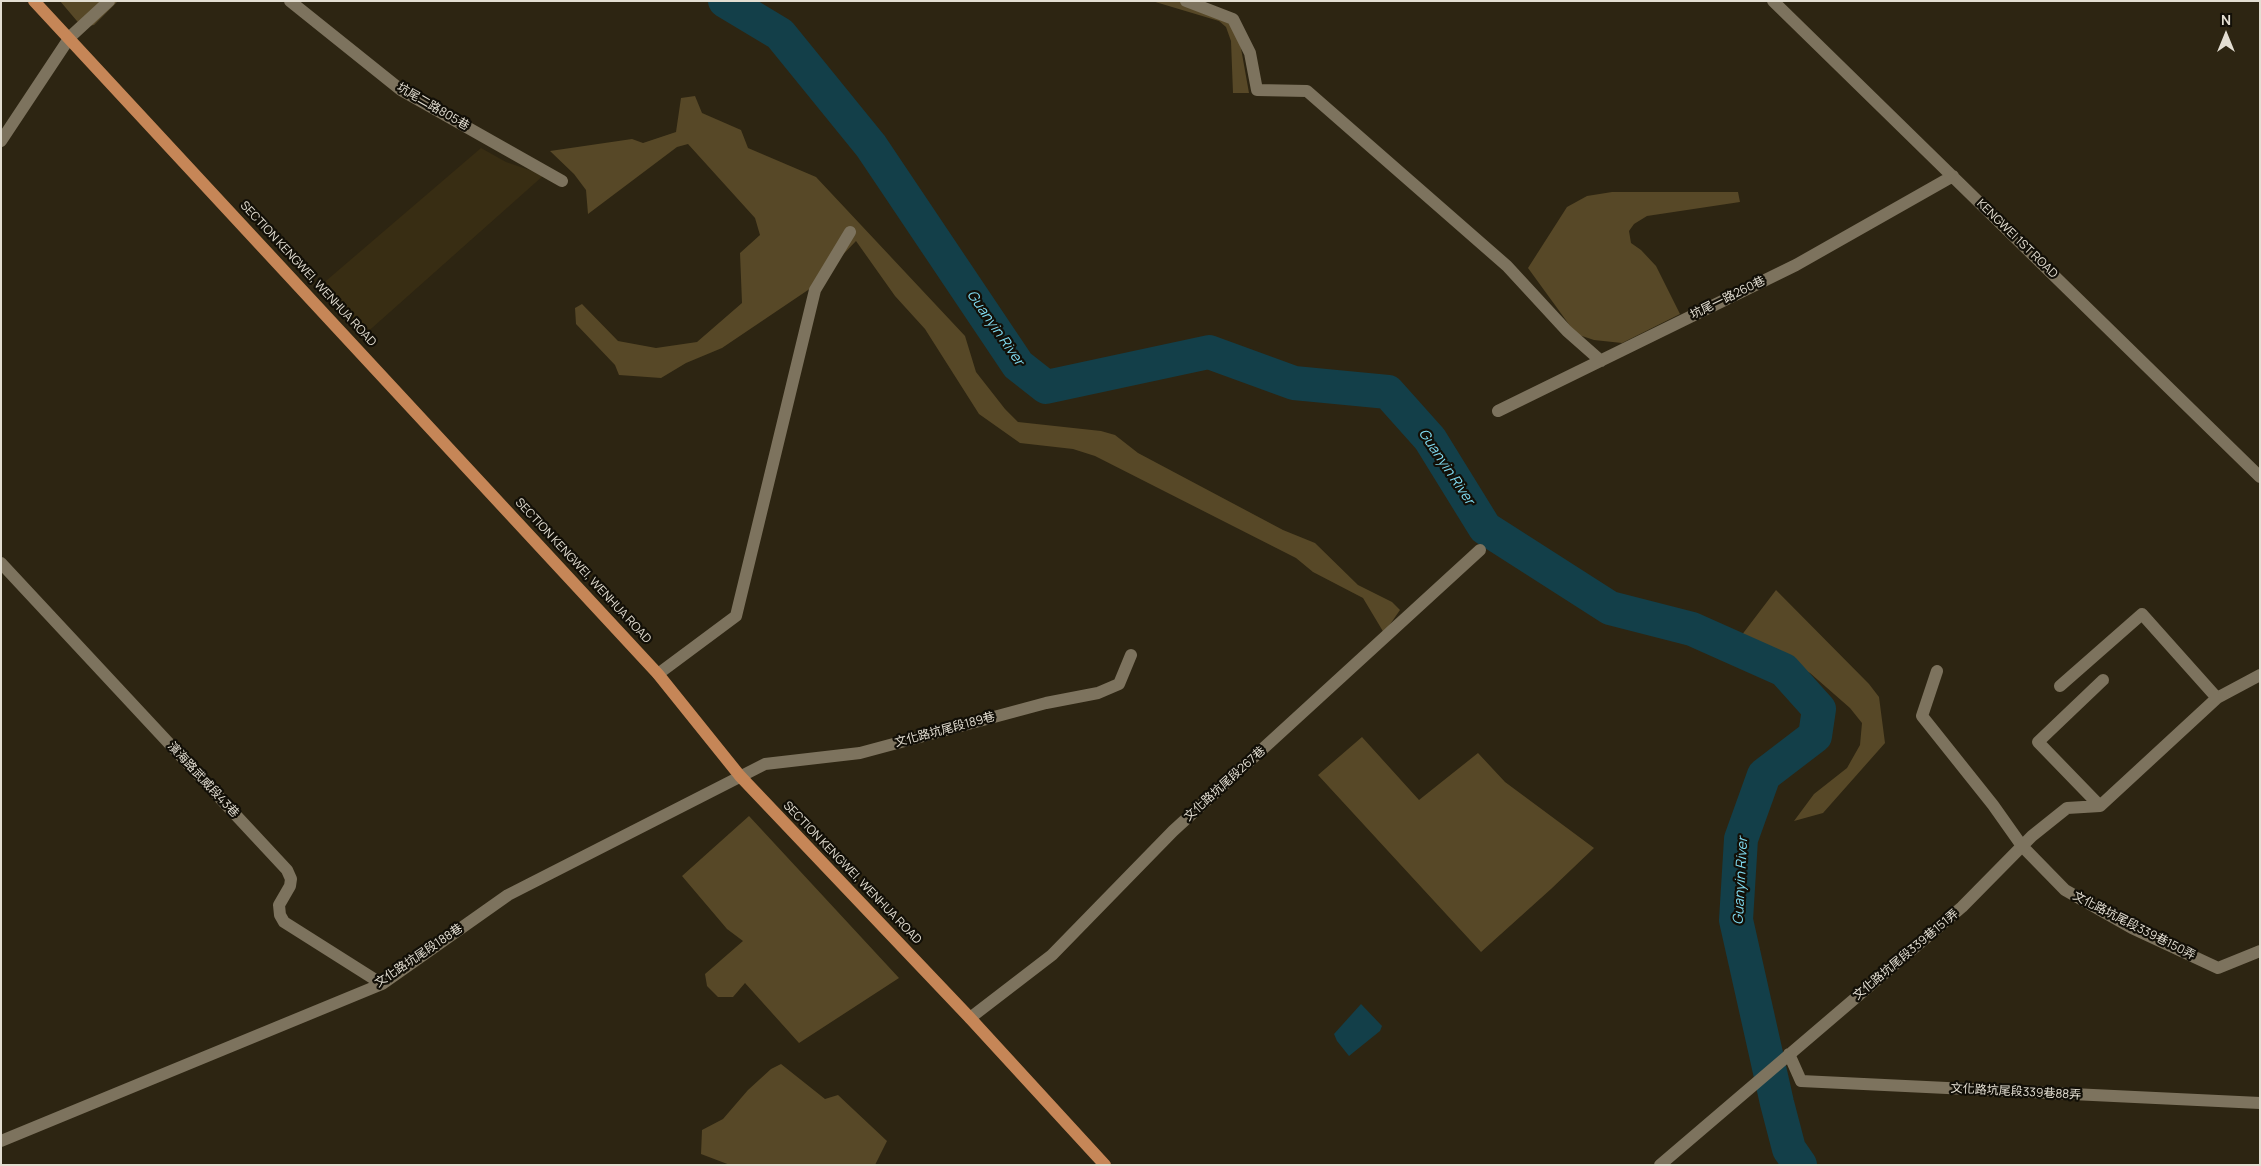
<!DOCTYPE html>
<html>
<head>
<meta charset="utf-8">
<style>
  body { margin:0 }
  #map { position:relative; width:2261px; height:1166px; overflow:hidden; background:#2d2512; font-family:Manrope,sans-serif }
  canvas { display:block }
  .frame { position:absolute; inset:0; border:2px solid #e3ded2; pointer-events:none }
  .north { position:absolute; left:2201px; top:10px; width:50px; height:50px; -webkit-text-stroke:4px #120f07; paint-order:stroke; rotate:0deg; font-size:14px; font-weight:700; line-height:20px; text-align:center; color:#e3ded2 }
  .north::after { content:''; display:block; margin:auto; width:18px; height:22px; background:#e3ded2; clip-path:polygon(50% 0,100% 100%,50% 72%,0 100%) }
</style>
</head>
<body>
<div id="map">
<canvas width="2261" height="1166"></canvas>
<div class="frame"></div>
<div class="north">N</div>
</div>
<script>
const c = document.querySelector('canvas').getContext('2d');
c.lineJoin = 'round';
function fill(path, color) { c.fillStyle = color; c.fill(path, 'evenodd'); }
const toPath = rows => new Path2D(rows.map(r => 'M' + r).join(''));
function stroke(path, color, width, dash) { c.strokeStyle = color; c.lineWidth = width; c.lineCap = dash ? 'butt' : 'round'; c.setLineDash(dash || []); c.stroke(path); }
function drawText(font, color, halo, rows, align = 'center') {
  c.font = font + ' Manrope,"Noto Sans TC",sans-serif'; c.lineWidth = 4.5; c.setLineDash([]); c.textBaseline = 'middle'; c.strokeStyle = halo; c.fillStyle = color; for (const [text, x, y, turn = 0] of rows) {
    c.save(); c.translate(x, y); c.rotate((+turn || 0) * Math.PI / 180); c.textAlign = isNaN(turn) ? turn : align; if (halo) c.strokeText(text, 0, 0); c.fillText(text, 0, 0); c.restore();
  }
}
const built = toPath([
  [481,148,506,162,544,175,363,336,320,286]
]);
const green = toPath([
  [60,1,118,1,94,25,82,27],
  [1152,1,1180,1,1237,26,1249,93,1233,93,1231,41,1226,27,1219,21],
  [695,96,702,113,741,130,748,148,816,177,965,336,976,372,1005,409,1018,422,1101,431,1115,435,1138,453,1283,530,1315,543,1358,585,1392,602,1400,610,1384,633,1363,598,1313,572,1296,558,1095,456,1073,449,1020,443,979,414,925,329,895,296,856,241,811,288,722,348,686,363,661,378,619,375,615,365,576,324,575,308,582,304,618,341,656,348,697,342,742,303,740,253,760,235,755,218,688,144,677,147,588,214,586,190,574,174,550,151,632,139,643,143,676,132,681,98],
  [1612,192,1738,192,1740,202,1647,216,1634,224,1629,231,1631,243,1641,250,1656,266,1680,314,1622,343,1594,340,1576,334,1528,268,1567,207,1587,196],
  [1776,590,1869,684,1879,697,1885,743,1823,813,1794,821,1814,794,1847,768,1860,745,1862,723,1850,708,1810,673,1738,640],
  [1362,737,1419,800,1478,753,1505,782,1594,848,1551,889,1481,952,1318,775],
  [749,816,899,978,799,1043,745,983,733,997,718,997,707,986,705,974,743,941,727,929,682,876],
  [781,1064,825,1099,838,1095,887,1141,875,1165,730,1165,701,1154,702,1130,723,1119,748,1090,771,1069]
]);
const water = toPath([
  [1361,1004,1382,1026,1380,1031,1349,1056,1337,1041,1334,1034]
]);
const river = toPath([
  [725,1,780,34,871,146,1018,365,1046,387,1209,352,1294,383,1388,392,1430,439,1485,528,1610,608,1692,629,1784,670,1819,709,1815,736,1764,775,1741,839,1736,920,1777,1103,1789,1149,1800,1165]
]);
const minor = toPath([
  [290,1,401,90,562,181],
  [1186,1,1233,19,1250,53,1257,90,1307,91,1507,266,1567,331,1601,361],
  [1773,1,2260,477],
  [1,141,70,37,109,1],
  [1498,411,1796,265,1953,176],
  [1,563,287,870,291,879,290,886,279,905,280,915,284,922,382,984],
  [1937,671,1922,716,1993,805,2022,846,2065,890,2132,928,2218,968,2260,951],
  [658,674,736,616,815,290,850,232],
  [2060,686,2142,614,2217,698],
  [2100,806,2038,742,2103,680],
  [970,1018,1052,955,1173,831,1480,550],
  [1789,1054,1801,1081,2260,1103],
  [1,1141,382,984,508,895,765,764,860,753,1046,703,1098,693,1119,684,1131,655],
  [1660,1165,1962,907,2032,836,2067,808,2100,806,2217,698,2260,675]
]);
const major = toPath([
  [34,1,658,674,740,776,970,1018,1105,1165]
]);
const streetNames = [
  ["坑尾二路805巷",433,107,30],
  ["KENGWEI 1ST ROAD",2017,239,44],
  ["SECTION KENGWEI, WENHUA ROAD",308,274,47],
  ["坑尾一路260巷",1728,298,-26],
  ["SECTION KENGWEI, WENHUA ROAD",583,571,47],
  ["文化路坑尾段189巷",945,730,-15],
  ["濱海路武威段43巷",203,780,47],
  ["文化路坑尾段267巷",1225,784,-42],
  ["SECTION KENGWEI, WENHUA ROAD",852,873,46],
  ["文化路坑尾段339巷150弄",2134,926,27],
  ["文化路坑尾段339巷151弄",1906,955,-40],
  ["文化路坑尾段188巷",419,956,-34],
  ["文化路坑尾段339巷88弄",2016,1092,3]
];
const waterNames = [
  ["Guanyin River",995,328,55],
  ["Guanyin River",1446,467,56],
  ["Guanyin River",1741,881,-87]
];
fill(built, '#382d13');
fill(green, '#574827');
fill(water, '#133f49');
stroke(river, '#133f49', 34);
stroke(minor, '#7d735e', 12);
stroke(major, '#c68657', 12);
drawText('12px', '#e3ded2', '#120f07', streetNames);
drawText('italic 14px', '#80dcf2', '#120f07', waterNames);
</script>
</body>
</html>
